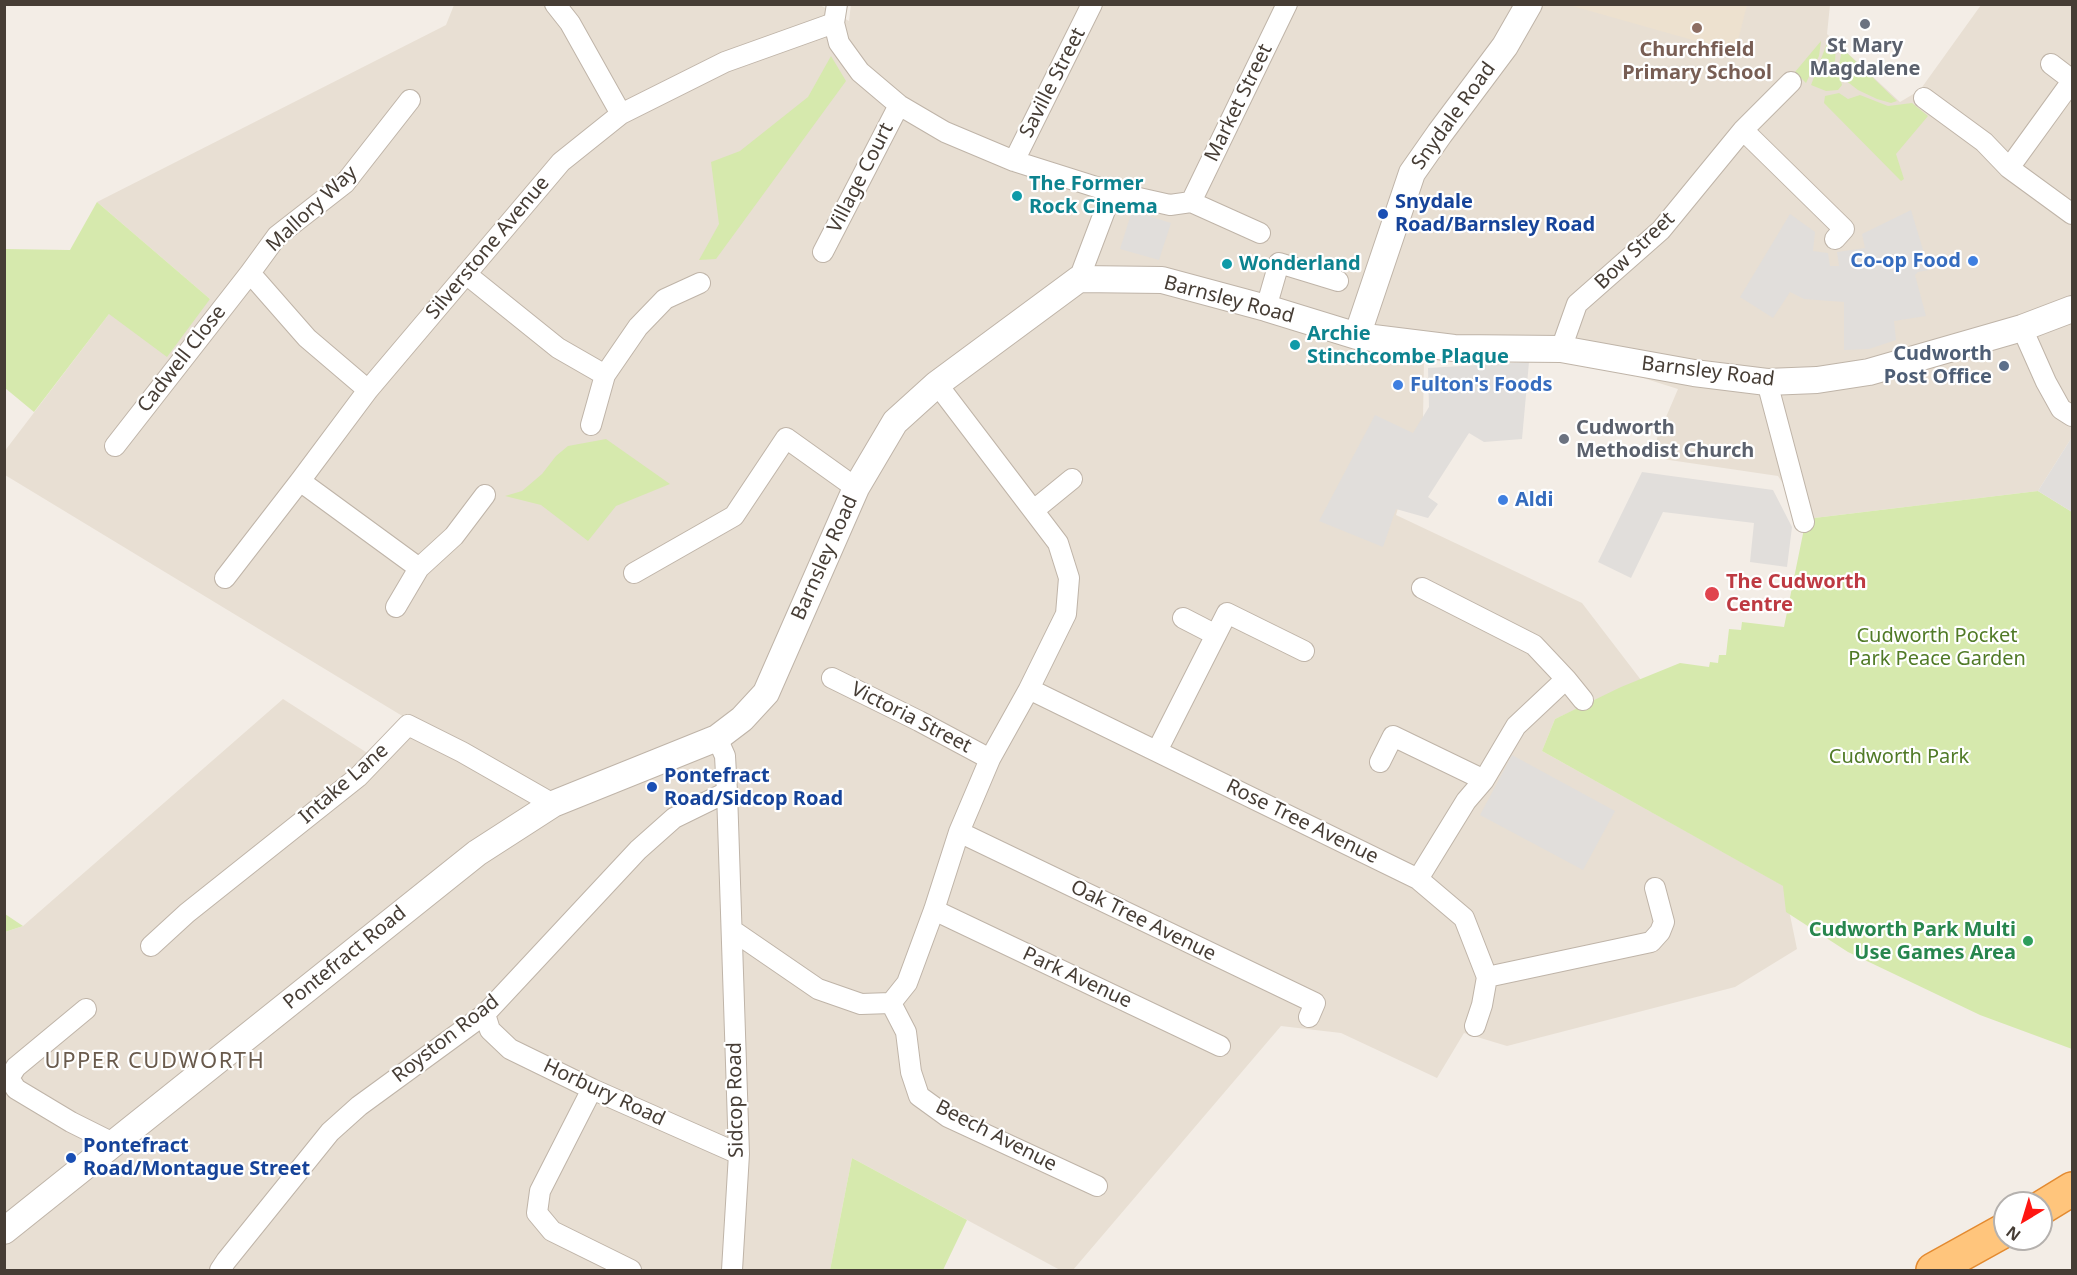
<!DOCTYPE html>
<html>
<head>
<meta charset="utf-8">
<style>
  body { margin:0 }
  #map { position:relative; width:2077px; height:1275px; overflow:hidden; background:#f3ede6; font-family:"Noto Sans",sans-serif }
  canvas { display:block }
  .frame { position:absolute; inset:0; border:6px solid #463d35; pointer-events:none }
  .north { position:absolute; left:1993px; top:1191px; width:60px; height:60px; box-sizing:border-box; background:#fff; border:2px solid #b5b1ae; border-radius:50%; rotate:218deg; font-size:16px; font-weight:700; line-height:24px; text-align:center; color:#463d35 }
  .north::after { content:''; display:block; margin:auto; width:21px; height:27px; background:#ff1611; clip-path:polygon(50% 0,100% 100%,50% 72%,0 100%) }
</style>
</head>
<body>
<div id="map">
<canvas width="2077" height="1275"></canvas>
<div class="frame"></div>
<div class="north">N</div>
</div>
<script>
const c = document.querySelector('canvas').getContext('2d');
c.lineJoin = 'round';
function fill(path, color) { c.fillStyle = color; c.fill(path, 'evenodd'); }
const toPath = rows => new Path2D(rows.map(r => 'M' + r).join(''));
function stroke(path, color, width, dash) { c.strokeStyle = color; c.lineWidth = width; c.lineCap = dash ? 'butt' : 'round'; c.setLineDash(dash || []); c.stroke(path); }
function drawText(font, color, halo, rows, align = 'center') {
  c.font = font + ' "Noto Sans",sans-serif'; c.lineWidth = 4.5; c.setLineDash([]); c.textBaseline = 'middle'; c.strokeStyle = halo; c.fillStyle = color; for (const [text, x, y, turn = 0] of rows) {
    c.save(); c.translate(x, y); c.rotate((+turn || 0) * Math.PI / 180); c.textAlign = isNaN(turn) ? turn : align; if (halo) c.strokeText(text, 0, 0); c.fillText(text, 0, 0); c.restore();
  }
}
const residential = toPath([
  [818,4,849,21,851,4,1830,5,1827,34,1900,102,1920,90,1981,5,2072,5,2072,437,2038,491,1806,519,1778,476,1649,457,1678,389,1567,354,1424,357,1423,421,1396,515,1582,603,1641,680,1555,719,1542,751,1784,886,1797,949,1735,987,1507,1046,1464,1033,1437,1078,1341,1033,1281,1026,1073,1270,1060,1270,852,1158,830,1270,5,1270,5,932,23,926,283,699,369,754,404,717,5,475,4,452,109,314,210,299,97,202,446,25,454,5]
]);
const education = toPath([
  [1569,5,1747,4,1747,5,1735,52]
]);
const green = toPath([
  [1829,38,1836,45,1835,62,1842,85,1838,90,1826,91,1811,85],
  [1821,41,1819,56,1806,83,1795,72],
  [1842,48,1897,101,1891,103,1877,99,1858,90,1845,80,1839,66],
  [831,56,846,81,716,259,699,260,719,224,711,162,740,151,808,97],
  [1839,93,1848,99,1860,95,1888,106,1912,103,1928,116,1896,154,1904,179,1901,181,1824,103,1825,96],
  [97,202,210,299,167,357,109,314,34,412,5,388,5,249,70,250],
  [606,439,670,484,616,506,588,541,541,505,505,496,522,491,542,474,556,456,568,446],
  [2038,491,2072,512,2072,1049,1980,1015,1848,952,1786,912,1783,886,1542,751,1555,719,1621,687,1680,663,1709,667,1710,662,1718,663,1719,655,1726,655,1729,629,1741,630,1742,622,1784,627,1806,519],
  [5,914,23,926,5,932],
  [852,1158,967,1220,943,1270,830,1270]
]);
const parking = toPath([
  [1911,210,1929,270,1918,272,1915,275,1926,316,1894,321,1896,340,1869,349,1844,350,1844,302,1804,299,1790,292,1773,318,1740,297,1790,214,1815,232,1813,251,1828,253,1830,266,1839,266,1837,252,1865,248,1862,234],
  [1132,211,1171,223,1159,260,1120,249],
  [1529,362,1522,439,1484,442,1469,433,1428,497,1438,504,1428,518,1396,509,1383,547,1319,521,1375,415,1413,433,1429,407,1428,368],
  [2072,437,2072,512,2038,491],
  [1642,472,1773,490,1792,527,1787,567,1750,562,1754,523,1663,512,1631,578,1598,562],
  [1512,755,1615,811,1583,870,1480,815]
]);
const minor = toPath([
  [555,4,570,23,621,114],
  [837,4,834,23,839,43,860,72,899,105,945,132,1014,161,1112,192,1170,205,1191,202],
  [2051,64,2072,80],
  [1924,98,1984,142,2009,168,2072,214],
  [1743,130,1844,229,1835,239],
  [1014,161,1092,4],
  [2009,168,2072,81],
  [1191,202,1287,4],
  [1191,202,1260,233],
  [823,252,899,105],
  [466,274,558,348,605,375],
  [1079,279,1112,192],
  [1266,308,1279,263,1338,281],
  [2022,328,2046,382,2061,409,2072,416],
  [1561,349,1577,304,1661,230,1743,130,1791,82],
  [1767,382,1804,522],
  [368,390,307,338,250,273,277,236,345,183,410,100],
  [591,425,605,375,638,327,665,299,700,283],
  [115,446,250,273],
  [300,481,419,568,454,536,485,495],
  [1034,510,1072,479],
  [634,573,734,516,786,438,856,488],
  [225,578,300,481,368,390,561,162,621,114,725,62,834,23],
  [1422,588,1534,645,1566,679,1583,700],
  [396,607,419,568],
  [1183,618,1216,635],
  [832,678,919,721,990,759],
  [1029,689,1418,879,1464,918,1487,977,1482,1005,1475,1026],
  [1157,751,1227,613,1304,651],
  [1380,762,1393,736,1484,780],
  [727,792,739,1154,732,1270],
  [959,832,1315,1003,1309,1017],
  [1418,879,1466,801,1484,780,1516,726,1566,679],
  [934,910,1220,1046],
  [732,930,818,989,861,1004,891,1003],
  [151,946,187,913,358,777,408,725,462,752,553,804],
  [1487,977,1651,942,1660,932,1664,922,1655,888],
  [891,1003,907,983,934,910,959,832,990,759,1029,689,1066,614,1069,578,1058,543,937,384],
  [891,1003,906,1032,911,1072,919,1096,948,1117,1097,1186],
  [86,1009,16,1067,9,1078,16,1089,71,1122,113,1143],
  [485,1014,490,1030,510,1049,592,1089,739,1154],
  [592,1089,540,1191,537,1213,552,1231,631,1270],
  [220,1270,226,1261,330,1132,359,1106,485,1014,638,850,674,818,727,792,725,756,717,738]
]);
const tertiary = toPath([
  [1357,336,1412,173,1440,133,1505,46,1529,4],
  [4,1231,477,853,553,804,717,738,742,719,766,693,856,488,895,422,937,384,1079,279,1162,280,1266,308,1357,336,1454,348,1561,349,1694,373,1767,382,1817,380,1869,372,2022,328,2072,309]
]);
const trunk = toPath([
  [2041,1208,2072,1189],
  [1933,1270,2005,1230]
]);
const markers = [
  [1865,24,6,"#6b7280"],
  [1697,28,6,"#8d6e63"],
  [1017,196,6,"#0f9aa8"],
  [1383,214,6,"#1a4fb4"],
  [1973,261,6,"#3f7fe0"],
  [1227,264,6,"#0f9aa8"],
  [1295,345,6,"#0f9aa8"],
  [2004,366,6,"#5c6f8a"],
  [1398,385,6,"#3f7fe0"],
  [1564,439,6,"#6b7280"],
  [1503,500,6,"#3f7fe0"],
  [1712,594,8,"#e0444e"],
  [652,787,6,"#1a4fb4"],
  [2028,941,6,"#2e9e5b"],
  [71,1158,6,"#1a4fb4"]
];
const worshipNames = [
  ["St Mary",1865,46],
  ["Magdalene",1865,69],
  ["Cudworth",1576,428,"left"],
  ["Methodist Church",1576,451,"left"]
];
const educationNames = [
  ["Churchfield",1697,50],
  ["Primary School",1697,73]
];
const streetNames = [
  ["Saville Street",1053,83,-63],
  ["Market Street",1239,103,-64],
  ["Snydale Road",1454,116,-54],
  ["Village Court",861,178,-63],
  ["Mallory Way",312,209,-43],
  ["Silverstone Avenue",488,248,-50],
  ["Bow Street",1635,251,-44],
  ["Barnsley Road",1229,300,15],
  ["Cadwell Close",182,359,-52],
  ["Barnsley Road",1708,372,7],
  ["Barnsley Road",825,558,-66],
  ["Victoria Street",911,718,27],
  ["Intake Lane",344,784,-41],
  ["Rose Tree Avenue",1302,822,26],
  ["Oak Tree Avenue",1143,921,26],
  ["Pontefract Road",345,958,-39],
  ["Park Avenue",1077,978,25],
  ["Royston Road",446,1039,-38],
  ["Horbury Road",604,1093,25],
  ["Sidcop Road",736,1100,-91],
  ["Beech Avenue",996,1136,27]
];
const cultureNames = [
  ["The Former",1029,184],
  ["Rock Cinema",1029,207],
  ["Wonderland",1239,264],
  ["Archie",1307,334],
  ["Stinchcombe Plaque",1307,357]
];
const transitNames = [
  ["Snydale",1395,202],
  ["Road/Barnsley Road",1395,225],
  ["Pontefract",664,776],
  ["Road/Sidcop Road",664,799],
  ["Pontefract",83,1146],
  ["Road/Montague Street",83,1169]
];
const shopNames = [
  ["Co-op Food",1961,261,"right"],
  ["Fulton's Foods",1410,385],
  ["Aldi",1515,500]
];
const serviceNames = [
  ["Cudworth",1992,354],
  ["Post Office",1992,377]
];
const healthNames = [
  ["The Cudworth",1726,582],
  ["Centre",1726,605]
];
const parkNames = [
  ["Cudworth Pocket",1937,636],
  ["Park Peace Garden",1937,659],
  ["Cudworth Park",1899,757]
];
const leisureNames = [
  ["Cudworth Park Multi",2016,930],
  ["Use Games Area",2016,953]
];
const quarterNames = [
  ["UPPER CUDWORTH",155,1062]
];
fill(residential, '#e8dfd3');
fill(education, '#ede1cf');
fill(green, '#d6e9ad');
fill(parking, '#e1dedb');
stroke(minor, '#bfb4a8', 22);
stroke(tertiary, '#bfb4a8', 28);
stroke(trunk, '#e38a30', 36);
stroke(minor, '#fff', 20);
stroke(tertiary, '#fff', 26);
stroke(trunk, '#ffc57c', 33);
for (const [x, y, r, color] of markers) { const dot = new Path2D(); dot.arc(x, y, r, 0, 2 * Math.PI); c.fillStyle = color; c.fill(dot); stroke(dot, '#fff', 2); }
drawText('bold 20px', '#5b616d', '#fff', worshipNames);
drawText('bold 20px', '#785e54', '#fff', educationNames);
drawText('20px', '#463d35', '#fff', streetNames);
drawText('bold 20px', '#0d838f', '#fff', cultureNames, 'left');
drawText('bold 20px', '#164399', '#fff', transitNames, 'left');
drawText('bold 20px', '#366cbe', '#fff', shopNames, 'left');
drawText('bold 20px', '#4e5e75', '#fff', serviceNames, 'right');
drawText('bold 20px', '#be3a42', '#fff', healthNames, 'left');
drawText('20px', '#507a26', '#fff', parkNames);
drawText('bold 20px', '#27864d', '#fff', leisureNames, 'right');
c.letterSpacing = '1.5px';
drawText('22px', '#695a4c', '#fff', quarterNames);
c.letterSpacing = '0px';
</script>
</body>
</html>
